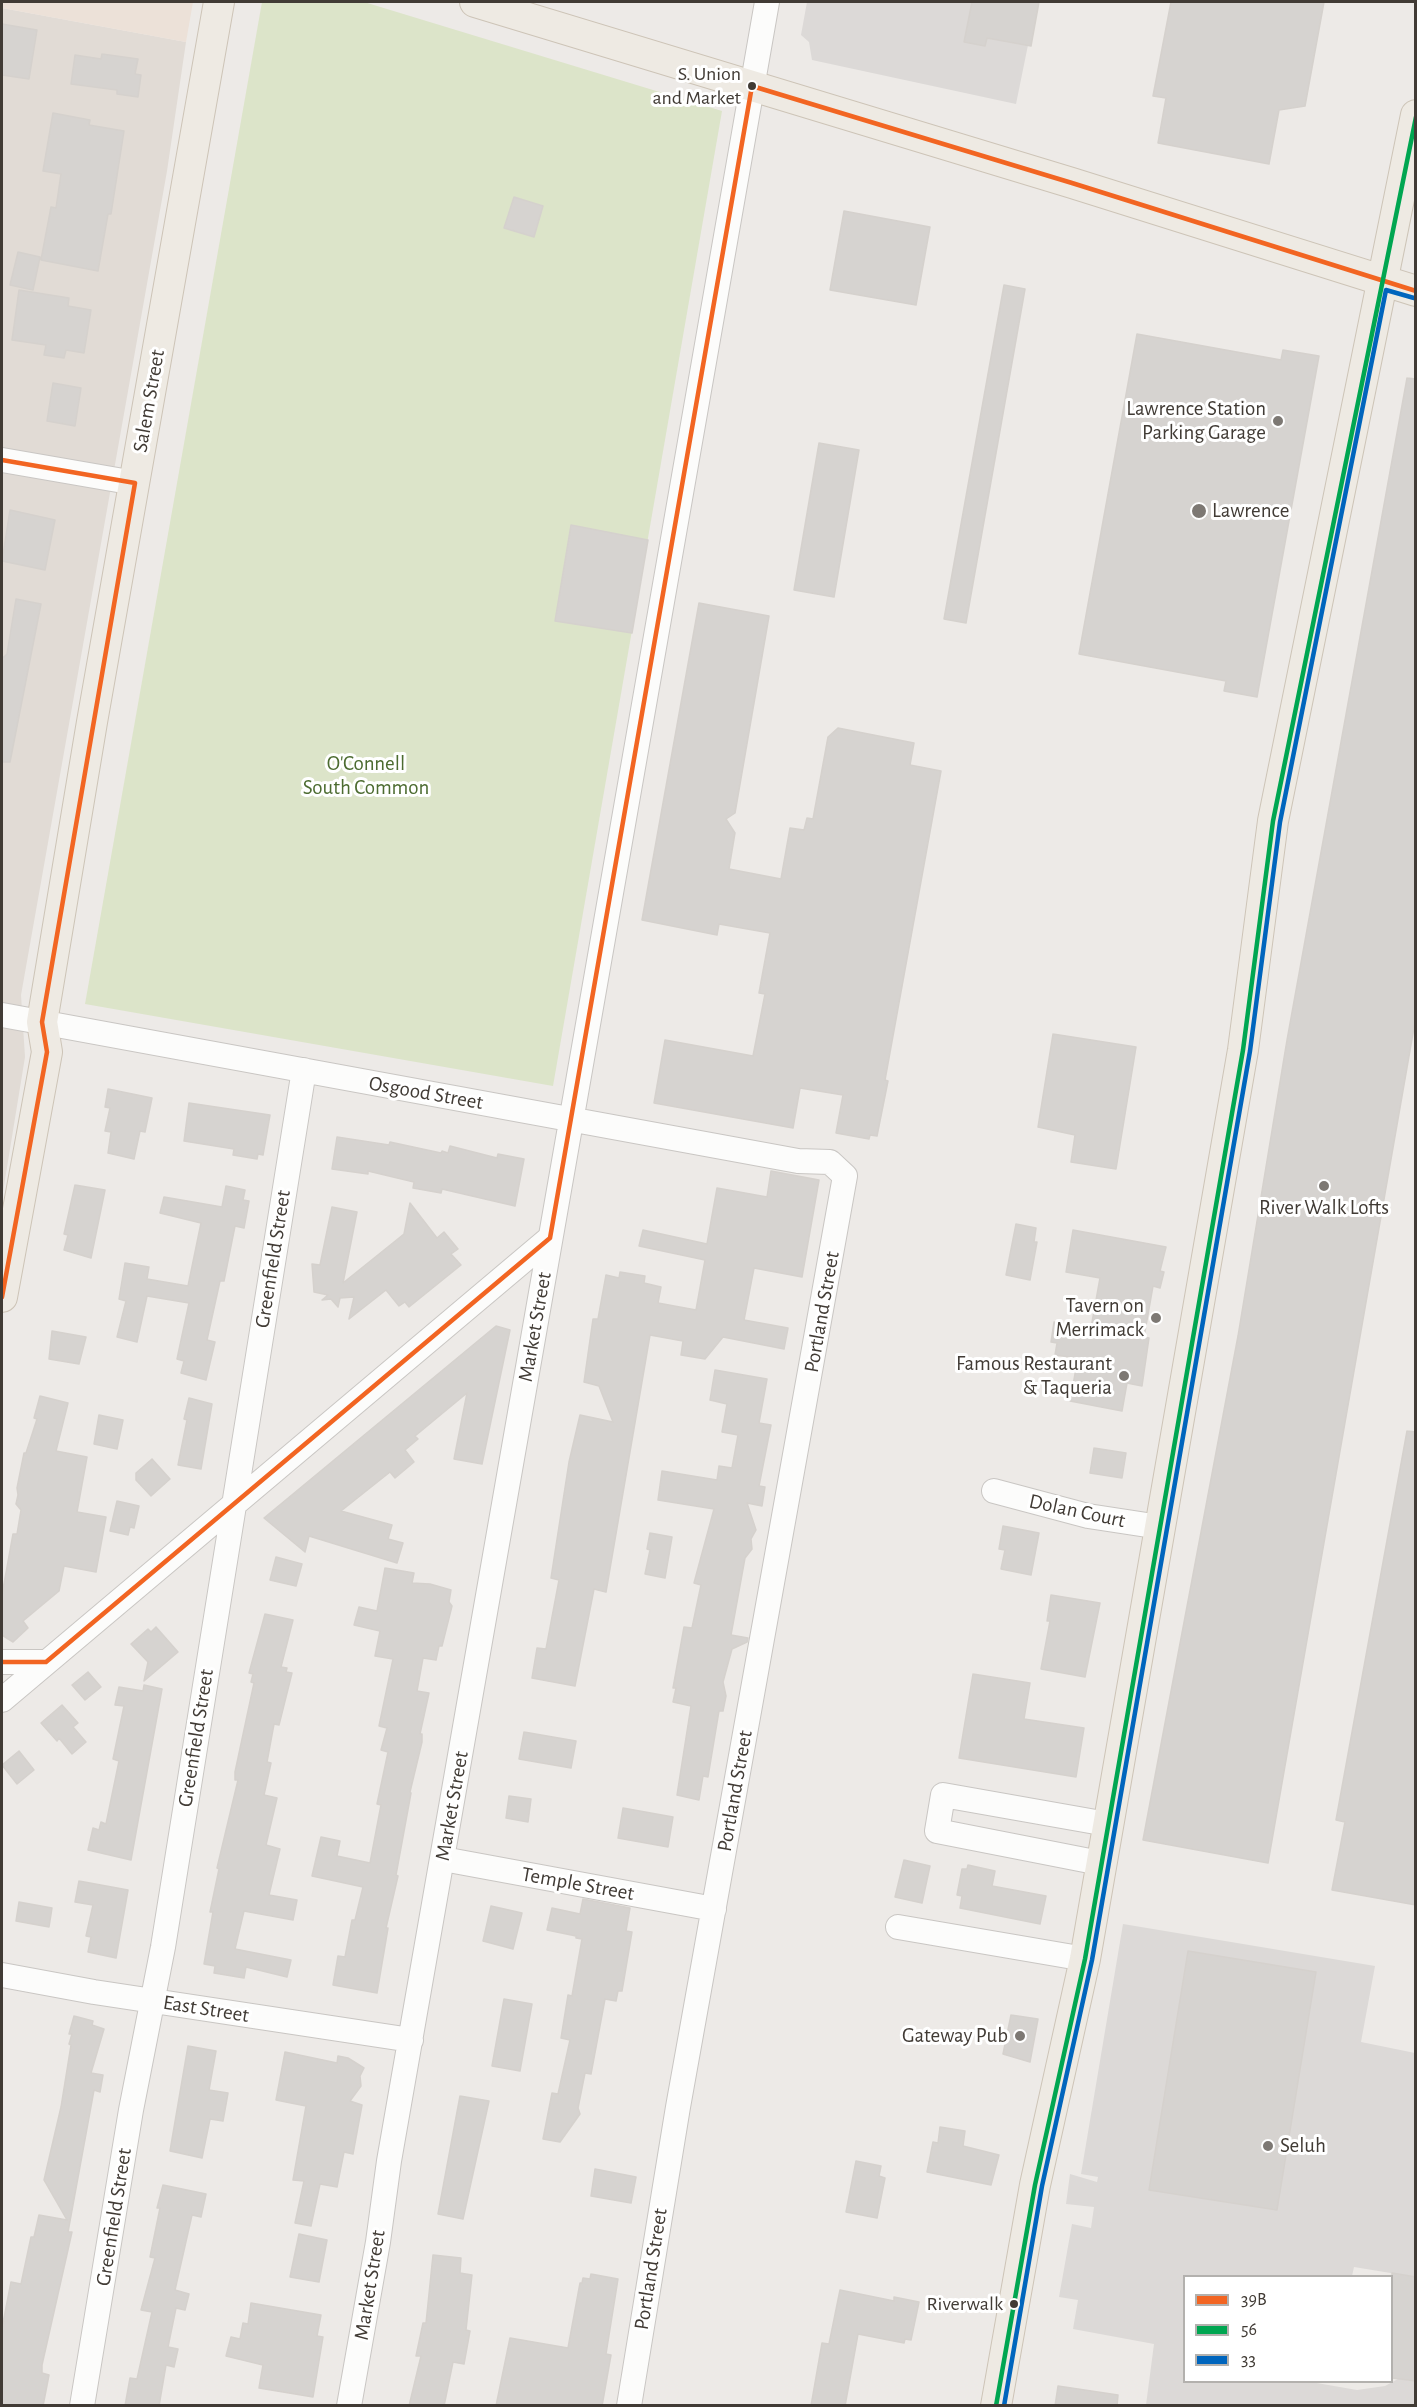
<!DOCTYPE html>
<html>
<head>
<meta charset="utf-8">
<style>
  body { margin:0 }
  #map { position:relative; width:1417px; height:2407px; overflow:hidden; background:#edeae7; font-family:"Alegreya Sans",sans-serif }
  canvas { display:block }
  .frame { position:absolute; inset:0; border:3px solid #413b35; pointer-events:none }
  .legend { position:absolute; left:1183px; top:2275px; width:210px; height:108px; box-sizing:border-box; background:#fff; border:2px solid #b3b1ae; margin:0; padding:8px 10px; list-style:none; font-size:18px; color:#413b35 }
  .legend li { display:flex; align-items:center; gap:12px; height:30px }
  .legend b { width:30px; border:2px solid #b3b1ae }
</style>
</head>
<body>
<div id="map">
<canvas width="1417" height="2407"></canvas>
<div class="frame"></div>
<ul class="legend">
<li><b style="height:8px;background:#f26522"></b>39B</li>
<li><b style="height:8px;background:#00a651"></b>56</li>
<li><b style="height:8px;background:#0065bd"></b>33</li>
</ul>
</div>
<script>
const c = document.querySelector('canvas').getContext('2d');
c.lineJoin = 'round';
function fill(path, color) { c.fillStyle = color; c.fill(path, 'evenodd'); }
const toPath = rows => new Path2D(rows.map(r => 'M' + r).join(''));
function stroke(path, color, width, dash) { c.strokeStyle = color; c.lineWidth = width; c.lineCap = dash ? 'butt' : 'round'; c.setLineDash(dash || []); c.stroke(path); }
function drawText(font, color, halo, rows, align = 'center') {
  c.font = font + ' "Alegreya Sans",sans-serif'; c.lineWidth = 6; c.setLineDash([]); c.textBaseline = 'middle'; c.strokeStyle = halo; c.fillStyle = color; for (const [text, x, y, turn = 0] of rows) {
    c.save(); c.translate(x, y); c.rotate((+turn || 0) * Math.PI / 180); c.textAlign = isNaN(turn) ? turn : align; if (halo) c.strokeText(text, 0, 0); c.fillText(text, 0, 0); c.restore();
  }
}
const residential = toPath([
  [2,8,186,42,167,171,21,995,25,1057,2,1198]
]);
const commercial = toPath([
  [2,2,193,2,186,42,2,8]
]);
const green = toPath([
  [262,2,364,2,722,111,553,1086,85,1004]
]);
const parking = toPath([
  [807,2,972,2,965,42,985,46,987,38,1028,45,1016,104,812,60,809,42,801,35],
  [1123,1924,1375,1966,1361,2042,1415,2053,1415,2277,1354,2267,1352,2276,1184,2276,1184,2382,1311,2382,1357,2390,1385,2386,1398,2379,1415,2381,1415,2405,1146,2405,1154,2344,1073,2329,1078,2300,1059,2297,1072,2224,1091,2228,1094,2207,1066,2204,1070,2174,1097,2182,1098,2177,1081,2174]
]);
const building = toPath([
  [972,2,1039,2,1031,46,987,38,985,46,964,42,972,2],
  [1171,2,1324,2,1305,106,1279,110,1269,164,1158,143,1166,98,1153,96,1171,2],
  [2,24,37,30,29,79,2,75,2,24],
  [102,54,138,59,135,74,141,75,138,97,117,94,117,90,71,84,75,55,101,59,102,54],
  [53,113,90,120,89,125,124,131,111,214,108,214,98,271,41,260,51,207,56,208,61,174,43,171,53,113],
  [514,197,543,206,534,237,504,228,514,197],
  [844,211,930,227,916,305,830,290,844,211],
  [18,252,40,257,33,290,10,285,18,252],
  [1004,285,1025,289,966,623,944,619,1004,285],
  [19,290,69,298,68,306,91,310,84,353,66,350,64,358,44,355,46,345,12,340,19,290],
  [1137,334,1281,360,1283,350,1319,356,1257,697,1224,691,1226,681,1079,654,1137,334],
  [1407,378,1416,379,1416,1016,1268,1863,1143,1840,1238,1336,1287,1040,1407,378],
  [53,383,81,388,75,426,47,421,53,383],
  [819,443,859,450,834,597,794,590,819,443],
  [10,510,55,520,45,570,2,561,10,510],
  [571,525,648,540,632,633,555,621,571,525],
  [16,599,41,604,10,762,2,762,2,657,4,657,7,654,16,599],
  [699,603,769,616,735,813,726,819,735,833,729,869,781,879,790,828,804,830,807,818,813,819,828,737,838,728,914,743,910,765,941,771,885,1080,888,1081,877,1136,870,1135,869,1139,836,1133,843,1095,800,1088,793,1128,654,1103,665,1040,753,1056,765,994,759,993,770,933,719,924,717,935,642,920,699,603],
  [1053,1034,1136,1047,1116,1169,1071,1162,1075,1135,1038,1127,1053,1034],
  [108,1089,152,1098,145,1132,140,1131,134,1159,108,1153,111,1132,105,1131,110,1108,105,1107,108,1089],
  [189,1103,270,1115,263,1155,258,1154,257,1159,233,1155,234,1149,184,1141,189,1103],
  [337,1137,389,1145,390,1142,441,1153,442,1151,448,1153,450,1146,497,1158,498,1154,524,1159,515,1206,442,1189,441,1193,413,1188,414,1182,368,1171,368,1174,332,1169,337,1137],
  [771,1171,819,1180,802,1277,754,1268,744,1320,788,1328,784,1349,723,1337,705,1359,681,1355,683,1341,650,1335,606,1592,594,1589,575,1686,532,1678,537,1648,546,1649,559,1580,551,1578,569,1462,580,1415,613,1422,599,1386,584,1382,593,1319,598,1319,606,1275,619,1278,620,1272,645,1276,644,1283,661,1287,658,1303,696,1310,705,1260,639,1246,643,1230,707,1244,717,1188,767,1197,771,1171],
  [75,1185,105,1190,91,1258,64,1250,68,1235,64,1234,75,1185],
  [226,1186,245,1190,243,1200,249,1201,244,1228,235,1226,224,1281,220,1281,207,1340,215,1342,206,1380,181,1373,184,1361,177,1359,189,1303,147,1296,137,1342,117,1337,126,1301,119,1299,125,1263,149,1267,147,1279,188,1286,201,1223,160,1213,164,1197,222,1207,226,1186],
  [410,1203,437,1238,444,1232,458,1249,451,1254,461,1265,409,1307,405,1302,399,1306,386,1290,349,1319,354,1297,340,1298,338,1307,331,1299,322,1300,328,1295,314,1292,312,1264,320,1265,332,1207,357,1212,343,1283,404,1234,410,1203],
  [1016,1224,1036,1228,1034,1242,1037,1242,1030,1280,1006,1275,1016,1224],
  [1073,1230,1166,1247,1160,1271,1164,1272,1160,1288,1153,1286,1144,1337,1149,1338,1142,1386,1127,1383,1122,1411,1070,1401,1078,1358,1055,1355,1057,1343,1051,1342,1054,1322,1091,1328,1100,1278,1066,1272,1073,1230],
  [496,1326,510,1330,482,1464,454,1459,467,1393,415,1436,418,1439,405,1450,414,1462,395,1478,390,1472,341,1511,392,1525,388,1539,403,1543,397,1563,309,1536,305,1552,264,1518,496,1326],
  [52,1331,86,1337,79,1364,49,1359,52,1331],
  [715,1370,767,1379,759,1423,771,1425,759,1486,765,1487,762,1506,747,1503,756,1530,751,1539,752,1549,745,1558,731,1635,748,1638,747,1642,732,1649,723,1682,726,1696,723,1711,719,1711,708,1777,703,1776,699,1800,677,1795,691,1706,673,1702,676,1688,673,1688,684,1627,692,1628,701,1585,694,1583,714,1509,658,1500,662,1471,717,1480,719,1466,732,1468,738,1435,722,1432,727,1404,710,1400,715,1370],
  [40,1396,68,1403,56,1451,87,1457,77,1512,106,1517,96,1572,64,1566,59,1591,23,1621,28,1628,13,1642,2,1635,2,1595,13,1534,17,1534,21,1510,16,1504,18,1495,17,1488,24,1453,26,1453,37,1419,34,1418,40,1396],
  [189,1398,212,1404,201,1469,178,1465,187,1420,184,1419,189,1398],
  [99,1415,123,1420,117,1449,94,1444,99,1415],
  [1407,1431,1416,1432,1416,1905,1332,1890,1345,1822,1336,1820,1407,1431],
  [1094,1448,1126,1453,1122,1478,1090,1473,1094,1448],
  [152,1459,170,1479,151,1496,136,1480,136,1473,152,1459],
  [117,1501,139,1506,134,1528,130,1527,128,1535,110,1531,117,1501],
  [1003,1526,1039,1533,1031,1575,1001,1569,1005,1550,999,1549,1003,1526],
  [650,1533,672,1537,665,1578,645,1574,650,1550,647,1549,650,1533],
  [276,1557,302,1564,296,1586,270,1580,276,1557],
  [385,1568,414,1573,412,1583,430,1584,451,1590,449,1602,452,1606,442,1646,439,1646,436,1660,423,1658,417,1691,429,1693,420,1734,422,1734,422,1742,410,1792,411,1793,396,1875,398,1876,386,1928,388,1928,377,1993,333,1985,338,1956,345,1957,352,1920,355,1920,363,1887,312,1876,321,1837,340,1841,337,1856,370,1863,381,1805,377,1804,388,1752,381,1750,387,1728,379,1726,393,1659,375,1656,380,1631,354,1625,359,1607,377,1611,385,1568],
  [1051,1595,1100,1603,1085,1677,1041,1669,1050,1621,1047,1621,1051,1595],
  [265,1614,293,1620,281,1667,287,1668,286,1672,292,1673,279,1725,274,1724,267,1762,271,1763,264,1795,277,1798,266,1845,280,1849,269,1895,297,1900,293,1920,244,1911,235,1949,291,1960,287,1977,246,1967,244,1978,214,1973,215,1966,204,1964,213,1912,210,1912,219,1869,217,1868,238,1780,235,1780,235,1772,254,1683,251,1682,253,1674,249,1673,265,1614],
  [156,1627,178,1652,144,1681,148,1662,131,1644,148,1629,151,1632,156,1627],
  [88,1672,101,1687,85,1700,72,1685,88,1672],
  [973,1674,1030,1683,1024,1719,1084,1728,1076,1777,959,1758,973,1674],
  [144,1685,162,1689,131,1860,88,1850,93,1828,99,1830,101,1822,106,1824,119,1761,113,1759,124,1706,115,1705,119,1687,143,1691,144,1685],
  [62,1705,78,1723,73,1727,86,1742,72,1754,59,1738,57,1741,41,1723,62,1705],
  [524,1732,576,1741,571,1768,519,1759,524,1732],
  [19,1751,34,1770,17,1784,2,1765,19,1751],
  [509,1796,531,1799,528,1822,506,1818,509,1796],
  [623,1808,673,1817,668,1847,618,1838,623,1808],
  [904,1860,930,1866,922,1903,895,1897,904,1860],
  [968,1865,995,1871,992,1886,1046,1896,1040,1924,960,1908,962,1896,957,1895,962,1869,967,1869,968,1865],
  [79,1881,128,1890,116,1958,88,1952,91,1937,86,1936,93,1905,75,1902,79,1881],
  [583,1899,630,1908,626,1931,632,1932,622,1991,618,1991,616,2001,605,1999,591,2074,585,2073,578,2108,580,2114,560,2142,543,2139,552,2093,558,2094,570,2040,561,2038,568,1995,572,1996,582,1939,576,1938,576,1936,547,1930,552,1908,580,1914,583,1899],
  [19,1902,52,1908,49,1927,16,1921,19,1902],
  [491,1906,522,1913,513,1949,483,1941,491,1906],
  [1188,1951,1316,1972,1277,2210,1149,2190,1188,1951],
  [504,1999,532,2004,520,2071,492,2066,504,1999],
  [1011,2015,1038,2019,1030,2062,1003,2054,1011,2015],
  [74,2016,93,2021,92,2025,104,2029,91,2073,103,2075,100,2092,94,2090,68,2232,72,2232,42,2365,42,2373,49,2375,43,2406,2,2406,2,2328,11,2282,21,2284,31,2237,34,2237,39,2215,67,2220,44,2180,61,2107,71,2045,69,2044,72,2034,69,2034,74,2016],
  [188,2046,216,2051,209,2090,228,2093,223,2121,210,2119,202,2158,170,2151,188,2046],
  [285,2052,337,2063,338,2056,348,2058,364,2068,360,2076,361,2086,350,2101,362,2105,353,2154,344,2152,337,2187,320,2184,311,2226,295,2223,304,2181,293,2180,306,2106,276,2100,285,2052],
  [460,2096,489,2101,463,2219,438,2214,460,2096],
  [940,2127,965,2131,963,2146,999,2155,991,2185,927,2172,933,2142,938,2143,940,2127],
  [856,2161,881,2166,879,2176,885,2178,877,2218,846,2212,856,2161],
  [595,2169,636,2177,631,2203,591,2196,595,2169],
  [163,2185,206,2194,201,2217,192,2215,175,2290,189,2294,185,2310,176,2308,168,2347,178,2349,174,2367,166,2365,159,2406,125,2406,130,2378,137,2379,152,2312,141,2310,155,2258,150,2257,160,2208,157,2208,163,2185],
  [299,2234,327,2240,319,2282,290,2277,299,2234],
  [433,2255,461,2258,460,2273,472,2275,466,2330,470,2331,464,2364,453,2362,444,2406,409,2406,421,2356,416,2356,423,2323,426,2323,433,2255],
  [1392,2273,1416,2277,1416,2381,1392,2378,1392,2273],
  [591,2274,618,2279,606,2354,611,2355,602,2406,496,2406,510,2338,568,2348,580,2283,582,2283,583,2278,590,2279,591,2274],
  [840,2290,894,2301,894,2297,919,2302,911,2340,905,2339,904,2343,858,2334,845,2406,811,2406,822,2343,829,2344,840,2290],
  [251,2303,321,2315,317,2336,323,2337,313,2397,259,2388,263,2365,226,2356,231,2337,240,2339,243,2323,248,2324,251,2303],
  [1058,2386,1118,2395,1117,2406,1055,2406,1058,2386]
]);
const minor = toPath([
  [2,460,135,483],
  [2,1015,798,1161,830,1162,845,1176,678,2107,629,2406],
  [994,1491,1088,1516,1160,1527],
  [2,1662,46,1662],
  [2,1700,550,1238],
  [443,1859,714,1909],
  [1100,1863,937,1831,943,1795,1107,1824],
  [898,1927,1085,1959],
  [2,1975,94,1992,411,2040],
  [82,2406,131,2110,163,1947,304,1070],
  [349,2406,378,2242,389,2161,767,2]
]);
const major = toPath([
  [475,2,1072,183,1416,291],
  [2,1297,47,1052,42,1022,92,722,219,2],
  [996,2406,1035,2185,1085,1959,1243,1050,1273,821,1416,115]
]);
const bus1 = toPath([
  [2,460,135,483,42,1022,47,1052,2,1297],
  [2,1662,46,1662,550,1238,752,86,1072,183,1416,291]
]);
const bus2 = toPath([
  [996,2406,1035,2185,1085,1959,1243,1050,1273,821,1416,117]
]);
const bus3 = toPath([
  [1004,2406,1042,2186,1092,1960,1250,1051,1280,822,1386,290,1414,298]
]);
const markers = [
  [752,86,5,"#413b35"],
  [1278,421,6,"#7d7873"],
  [1199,511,8,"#7d7873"],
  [1324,1186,6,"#7d7873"],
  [1156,1318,6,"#7d7873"],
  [1124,1376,6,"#7d7873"],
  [1020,2036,6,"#7d7873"],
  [1268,2146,6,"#7d7873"],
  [1014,2304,5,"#413b35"]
];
const busNames = [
  ["S. Union",741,74],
  ["and Market",741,98],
  ["Riverwalk",1003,2304]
];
const streetNames = [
  ["Salem Street",149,401,-80],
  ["Osgood Street",426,1093,10],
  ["Greenfield Street",273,1259,-81],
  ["Portland Street",822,1312,-80],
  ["Market Street",535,1327,-80],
  ["Dolan Court",1077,1511,12],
  ["Greenfield Street",196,1738,-81],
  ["Portland Street",735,1791,-80],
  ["Market Street",452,1806,-80],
  ["Temple Street",578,1884,10],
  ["East Street",206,2009,9],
  ["Greenfield Street",114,2217,-81],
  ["Portland Street",651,2269,-81],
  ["Market Street",370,2285,-81]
];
const poiNames = [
  ["Lawrence Station",1266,409],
  ["Parking Garage",1266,433],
  ["Lawrence",1212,511,"left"],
  ["River Walk Lofts",1324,1208,"center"],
  ["Tavern on",1144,1306],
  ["Merrimack",1144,1330],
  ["Famous Restaurant",1112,1364],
  ["& Taqueria",1112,1388],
  ["Gateway Pub",1008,2036],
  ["Seluh",1280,2146,"left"]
];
const parkNames = [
  ["O'Connell",366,764],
  ["South Common",366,788]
];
fill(residential, '#e1dbd5');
fill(commercial, '#ece1d8');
fill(green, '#dce4c9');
fill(parking, '#dcd9d7');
fill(building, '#d6d3d0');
stroke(building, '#d5d1cd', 1.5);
stroke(minor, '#c9c6c3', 26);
stroke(major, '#cdc4b7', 32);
stroke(minor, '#fcfcfb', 24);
stroke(major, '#eeeae3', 30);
stroke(bus1, '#f26522', 4.5);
stroke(bus2, '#00a651', 4.5);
stroke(bus3, '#0065bd', 4.5);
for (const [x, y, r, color] of markers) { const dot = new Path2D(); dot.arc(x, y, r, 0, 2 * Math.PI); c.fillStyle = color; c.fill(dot); stroke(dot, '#fff', 2); }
drawText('20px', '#413b35', '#fff', busNames, 'right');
drawText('21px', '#413b35', '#fff', streetNames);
drawText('21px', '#413b35', '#fff', poiNames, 'right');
drawText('21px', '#4c6b30', '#fff', parkNames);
</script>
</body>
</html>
